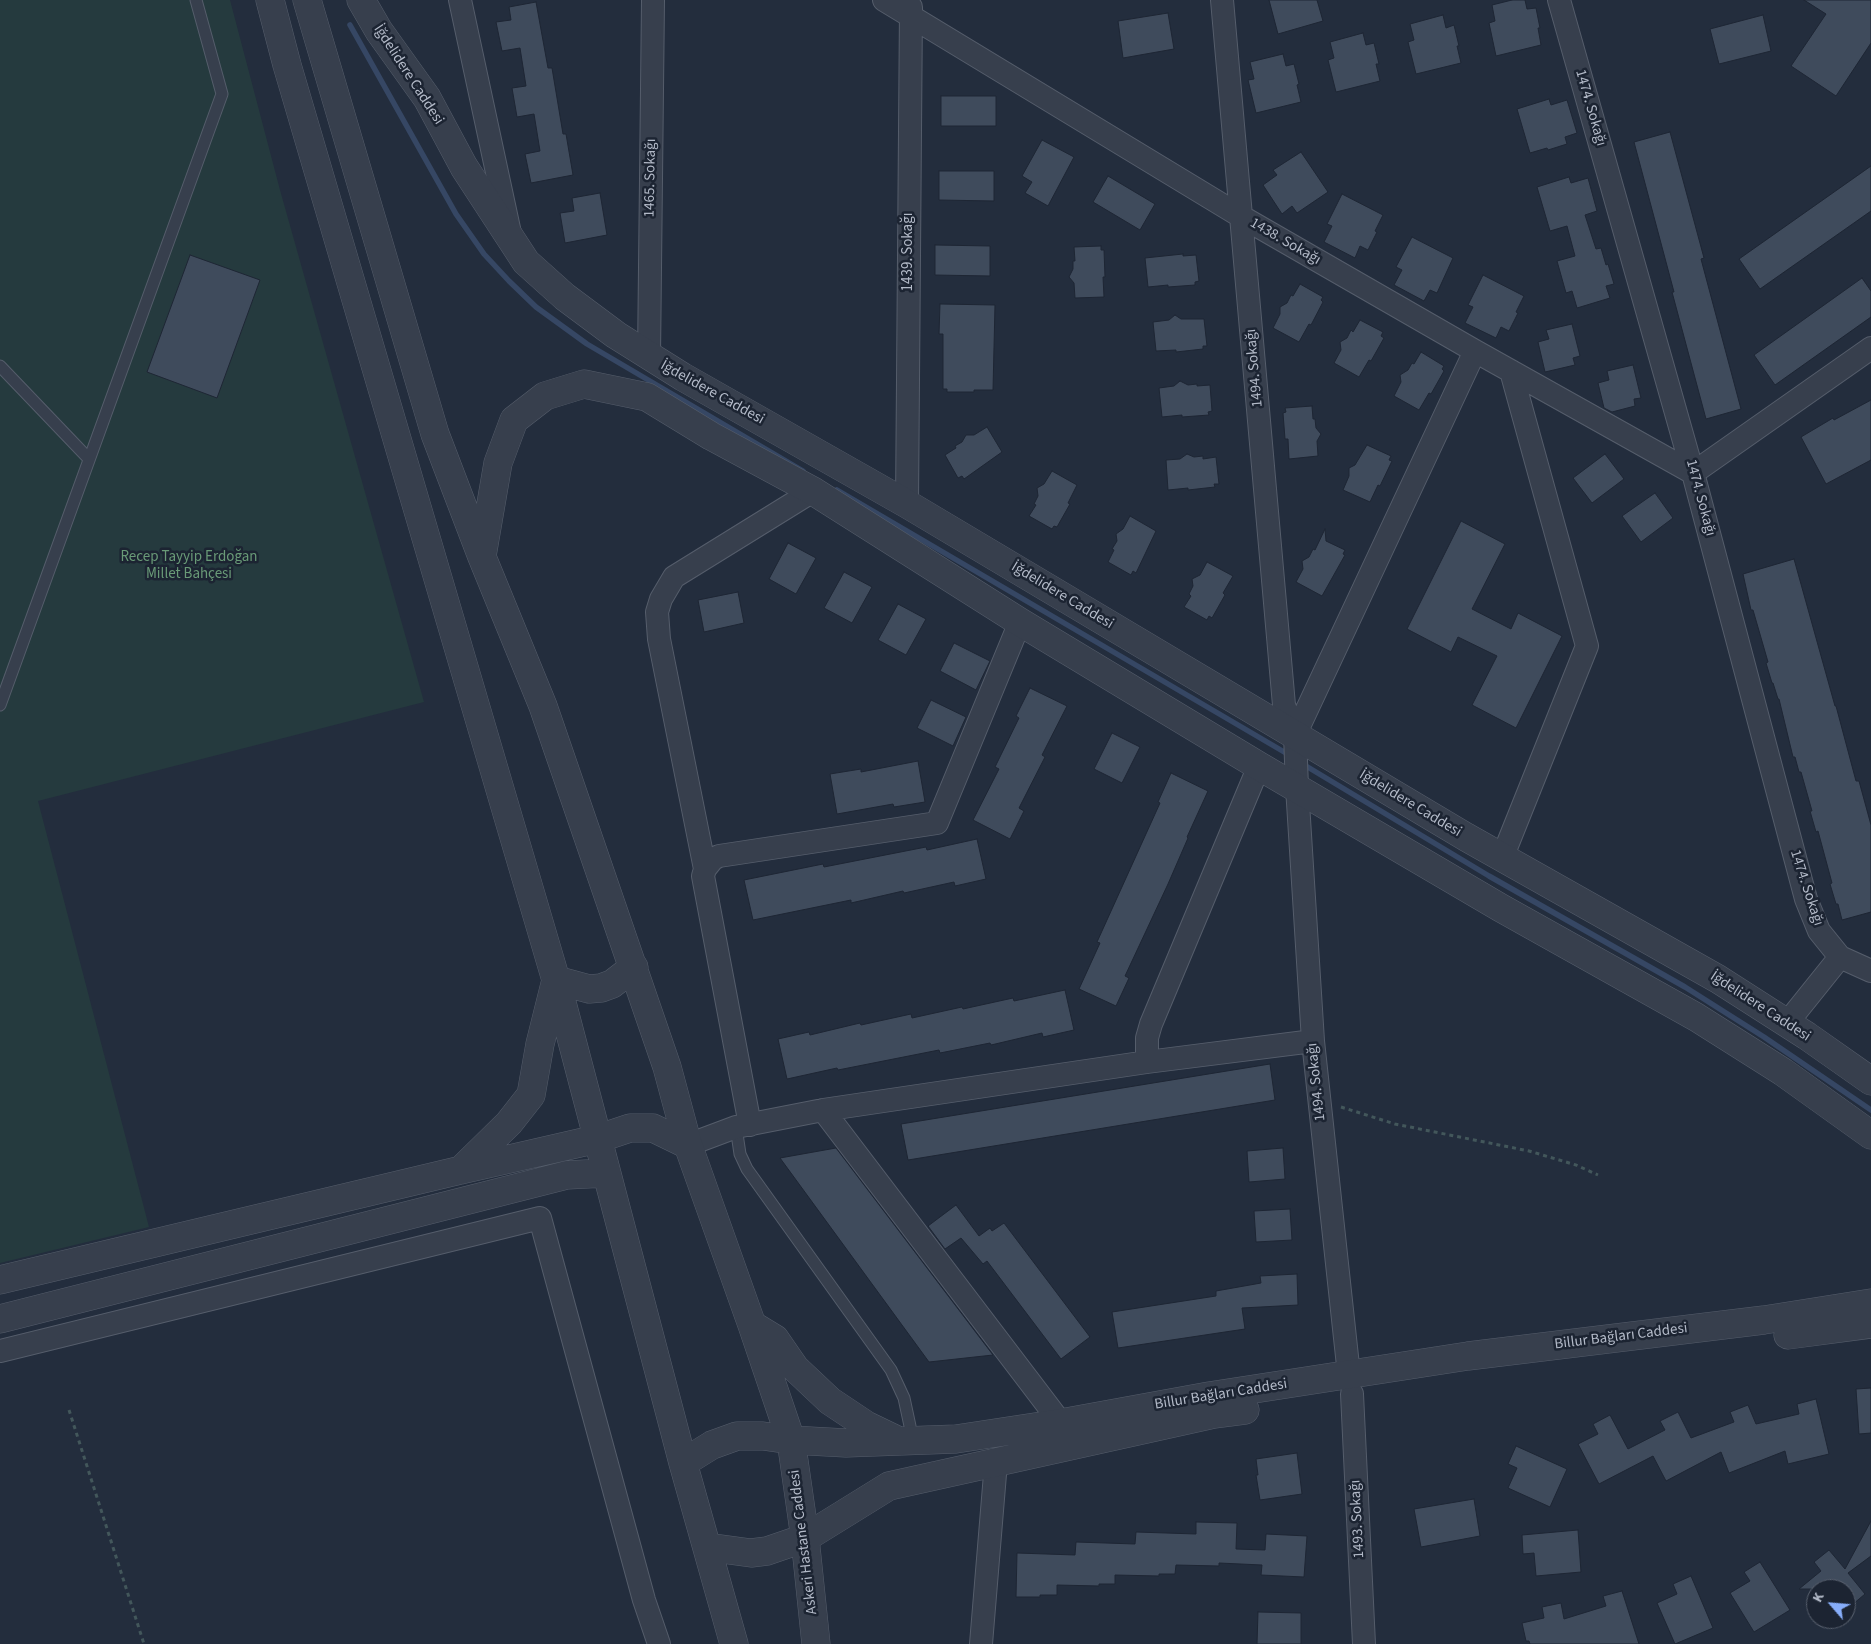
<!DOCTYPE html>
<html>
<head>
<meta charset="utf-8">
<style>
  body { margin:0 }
  #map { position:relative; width:1871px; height:1644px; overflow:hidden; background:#232d3d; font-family:"Source Sans 3",sans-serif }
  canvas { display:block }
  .north { position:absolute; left:1806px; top:1579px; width:50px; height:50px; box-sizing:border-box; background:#1c2432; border:1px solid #58606e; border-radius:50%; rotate:297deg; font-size:14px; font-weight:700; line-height:20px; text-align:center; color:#b3bac8 }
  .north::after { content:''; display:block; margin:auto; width:18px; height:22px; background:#87adf9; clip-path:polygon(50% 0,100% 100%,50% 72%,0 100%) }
</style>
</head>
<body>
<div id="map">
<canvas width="1871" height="1644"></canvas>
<div class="north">K</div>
</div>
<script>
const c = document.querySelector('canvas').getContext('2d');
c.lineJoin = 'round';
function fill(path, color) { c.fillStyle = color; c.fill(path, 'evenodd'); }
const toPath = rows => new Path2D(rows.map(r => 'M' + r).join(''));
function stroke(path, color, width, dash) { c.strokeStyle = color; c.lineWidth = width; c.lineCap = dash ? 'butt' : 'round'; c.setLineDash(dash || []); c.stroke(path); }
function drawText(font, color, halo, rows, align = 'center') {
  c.font = font + ' "Source Sans 3",sans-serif'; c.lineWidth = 5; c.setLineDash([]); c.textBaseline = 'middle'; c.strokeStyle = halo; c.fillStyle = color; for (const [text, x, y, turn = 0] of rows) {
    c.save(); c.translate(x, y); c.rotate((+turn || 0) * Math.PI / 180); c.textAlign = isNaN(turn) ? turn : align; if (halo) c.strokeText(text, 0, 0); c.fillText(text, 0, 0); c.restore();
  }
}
const green = toPath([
  [0,0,230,0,280,190,424,702,38,801,149,1227,0,1263]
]);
const stream = toPath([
  [350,25,456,214,484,254,509,281,536,307,587,344,803,471],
  [837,490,1291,756],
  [1301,763,1489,876,1685,987,1764,1037,1871,1110]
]);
const building = toPath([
  [1269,0,1317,0,1323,21,1278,34,1269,0],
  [1512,0,1525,0,1527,9,1536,8,1540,28,1538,28,1541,45,1496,56,1489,23,1495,21,1492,5,1512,0],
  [1804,0,1871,0,1871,43,1836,96,1791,66,1826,14,1804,0],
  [536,2,548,68,552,68,563,134,566,134,573,175,531,183,525,154,540,151,534,114,517,117,512,88,526,86,520,48,502,51,496,22,511,20,509,7,536,2],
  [1168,13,1174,49,1123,58,1118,21,1168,13],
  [1443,15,1446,28,1454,25,1459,46,1457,46,1461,63,1416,74,1408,42,1414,40,1410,24,1443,15],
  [1763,15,1771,51,1719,64,1710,29,1763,15],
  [1363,33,1366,45,1374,43,1379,64,1376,64,1380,81,1336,92,1328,60,1334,58,1330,42,1363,33],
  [1283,54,1286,66,1294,64,1299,84,1297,85,1301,102,1256,113,1248,80,1254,79,1250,62,1283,54],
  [941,96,996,96,996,126,941,126,941,96],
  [1549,99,1551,105,1567,100,1577,133,1565,137,1567,144,1548,150,1547,148,1530,153,1517,109,1549,99],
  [1670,132,1704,258,1701,259,1741,409,1706,419,1672,292,1674,292,1634,142,1670,132],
  [1042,140,1074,157,1048,206,1025,193,1032,182,1022,176,1042,140],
  [1301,152,1328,192,1297,213,1292,206,1282,214,1263,185,1277,175,1273,170,1301,152],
  [1871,166,1871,211,1760,289,1739,259,1871,166],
  [939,171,994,171,994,201,939,200,939,171],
  [1108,176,1155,204,1140,230,1093,202,1108,176],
  [1569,177,1571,183,1588,178,1597,211,1585,215,1596,249,1601,248,1606,265,1608,264,1614,284,1606,286,1610,298,1577,308,1572,291,1566,293,1557,261,1575,256,1567,226,1550,231,1537,187,1569,177],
  [600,193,607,235,565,243,560,213,574,211,572,198,600,193],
  [1342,194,1383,215,1375,231,1377,232,1368,250,1360,246,1355,258,1324,242,1332,226,1327,224,1342,194],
  [1412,237,1453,258,1437,293,1430,290,1424,301,1394,285,1402,270,1396,267,1412,237],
  [935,245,990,246,990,276,935,275,935,245],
  [1101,246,1101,250,1104,250,1105,277,1103,277,1104,297,1075,298,1074,283,1069,277,1073,269,1073,261,1075,261,1074,247,1101,246],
  [1183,254,1183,256,1196,255,1199,281,1195,282,1195,285,1168,287,1168,285,1148,287,1145,258,1183,254],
  [190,255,260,280,217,398,147,372,190,255],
  [1483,275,1524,296,1516,312,1518,313,1509,331,1501,327,1496,338,1465,323,1473,307,1468,305,1483,275],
  [1862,278,1871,291,1871,317,1775,385,1754,355,1862,278],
  [1300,284,1323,297,1321,300,1323,302,1311,325,1309,324,1299,342,1273,328,1280,314,1280,307,1287,303,1291,295,1293,296,1300,284],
  [940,304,995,305,993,390,974,390,974,392,947,392,947,389,943,389,943,334,939,334,940,304],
  [1175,315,1181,319,1204,319,1207,346,1203,346,1203,349,1176,352,1176,350,1156,351,1153,322,1169,320,1175,315],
  [1360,320,1383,332,1381,336,1384,338,1371,361,1369,360,1359,377,1334,363,1341,350,1340,342,1347,338,1351,330,1353,332,1360,320],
  [1572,324,1580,356,1573,358,1575,365,1545,372,1538,342,1549,339,1546,330,1572,324],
  [1421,352,1444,366,1442,369,1444,371,1431,394,1429,393,1419,410,1394,396,1401,382,1400,375,1408,370,1412,363,1414,364,1421,352],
  [1633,365,1641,398,1634,399,1635,406,1612,412,1604,408,1598,383,1609,380,1607,371,1633,365],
  [1180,381,1188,385,1197,384,1197,386,1210,385,1212,411,1208,412,1209,415,1182,417,1182,415,1162,417,1159,388,1174,386,1180,381],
  [1871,400,1871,460,1826,484,1801,437,1833,418,1834,420,1871,400],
  [1312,406,1313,419,1315,419,1316,428,1321,434,1317,441,1318,456,1289,459,1288,439,1285,439,1283,413,1286,412,1285,408,1312,406],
  [987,427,1002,452,964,479,962,476,958,478,945,455,956,448,955,446,962,442,966,435,974,435,987,427],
  [1367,445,1391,456,1389,460,1392,461,1380,486,1378,485,1370,502,1343,490,1349,476,1349,468,1355,465,1367,445],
  [1187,454,1194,457,1203,456,1203,459,1216,457,1219,484,1214,484,1215,487,1188,490,1188,488,1168,490,1166,460,1180,459,1187,454],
  [1605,454,1624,479,1592,503,1573,478,1605,454],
  [1052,471,1077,485,1068,503,1070,504,1057,527,1054,526,1052,529,1029,516,1036,505,1034,504,1038,496,1037,488,1044,484,1052,471],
  [1655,493,1673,518,1641,542,1622,516,1655,493],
  [1130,516,1156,531,1136,573,1133,571,1131,575,1108,562,1114,550,1112,549,1117,541,1116,534,1123,529,1130,516],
  [1461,521,1505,544,1472,609,1511,629,1518,613,1562,636,1516,728,1472,705,1497,656,1458,637,1451,652,1407,629,1461,521],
  [1325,529,1326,541,1345,550,1343,554,1345,555,1322,596,1296,582,1303,569,1302,561,1309,557,1313,549,1315,550,1325,529],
  [788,543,816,558,796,594,769,579,788,543],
  [1794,559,1835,706,1836,706,1856,781,1859,781,1871,825,1871,912,1842,920,1838,904,1836,904,1830,884,1832,883,1818,831,1816,832,1810,811,1812,811,1801,772,1799,772,1795,757,1793,757,1779,699,1778,699,1773,683,1772,683,1766,663,1768,662,1753,610,1751,610,1743,574,1794,559],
  [1207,562,1233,576,1223,593,1225,595,1212,618,1209,616,1207,620,1184,607,1191,596,1189,594,1193,586,1192,579,1200,575,1207,562],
  [844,572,872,587,852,623,824,608,844,572],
  [738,592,744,623,704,632,698,600,738,592],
  [898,604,926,619,906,655,878,640,898,604],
  [954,643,990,661,976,690,940,671,954,643],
  [1030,688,1067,706,1042,755,1045,757,1019,808,1024,811,1010,839,973,820,999,769,995,767,1019,718,1016,716,1030,688],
  [931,700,966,717,953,746,917,728,931,700],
  [1112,733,1140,747,1122,783,1094,769,1112,733],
  [918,761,925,802,894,807,893,804,837,814,830,774,861,769,861,772,918,761],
  [1171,773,1208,791,1187,837,1188,838,1168,884,1125,976,1129,978,1116,1006,1079,989,1100,943,1097,942,1160,803,1158,802,1171,773],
  [977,839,986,879,955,886,954,882,904,893,903,891,851,903,851,900,753,920,744,880,823,864,824,867,926,847,927,850,977,839],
  [1065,990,1074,1030,1043,1037,1042,1033,991,1045,990,1043,940,1053,939,1050,838,1070,837,1068,787,1079,778,1039,809,1032,810,1035,860,1023,861,1025,911,1014,912,1018,962,1007,963,1009,1013,998,1014,1001,1065,990],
  [1270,1064,1275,1100,908,1160,901,1124,1270,1064],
  [836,1148,993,1355,929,1362,780,1158,836,1148],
  [1283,1148,1285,1179,1249,1182,1247,1151,1283,1148],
  [956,1205,979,1236,990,1228,992,1231,1004,1223,1090,1337,1061,1359,987,1261,983,1264,961,1238,945,1249,928,1226,956,1205],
  [1290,1209,1292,1240,1256,1242,1254,1211,1290,1209],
  [1297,1274,1298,1305,1242,1308,1245,1329,1118,1348,1112,1312,1216,1296,1216,1291,1261,1283,1260,1276,1297,1274],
  [1871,1388,1871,1433,1859,1434,1856,1389,1871,1388],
  [1816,1399,1829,1454,1788,1464,1785,1451,1729,1473,1721,1452,1666,1481,1653,1456,1599,1484,1578,1444,1598,1434,1593,1424,1610,1415,1628,1449,1665,1430,1660,1421,1678,1412,1691,1438,1734,1422,1730,1412,1748,1405,1756,1424,1799,1414,1797,1404,1816,1399],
  [1516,1446,1567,1469,1550,1507,1508,1488,1517,1468,1508,1464,1516,1446],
  [1297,1453,1302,1494,1260,1500,1256,1475,1258,1475,1256,1459,1297,1453],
  [1474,1499,1480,1536,1421,1547,1414,1509,1474,1499],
  [1871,1521,1871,1556,1848,1573,1865,1594,1846,1610,1846,1589,1799,1589,1821,1571,1814,1562,1829,1550,1845,1569,1871,1521],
  [1196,1522,1237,1523,1236,1549,1265,1550,1266,1534,1307,1536,1304,1577,1261,1575,1262,1565,1219,1563,1219,1566,1176,1565,1175,1574,1159,1574,1159,1576,1115,1575,1115,1584,1099,1584,1099,1586,1057,1585,1057,1595,1040,1595,1040,1597,1016,1597,1017,1553,1075,1555,1076,1542,1135,1544,1136,1532,1196,1534,1196,1522],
  [1578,1530,1581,1572,1536,1576,1534,1553,1523,1554,1522,1535,1578,1530],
  [1760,1562,1790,1610,1754,1632,1730,1593,1750,1581,1744,1572,1760,1562],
  [1691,1576,1713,1628,1675,1644,1657,1603,1677,1594,1673,1584,1691,1576],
  [1622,1591,1639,1644,1530,1644,1529,1641,1526,1641,1522,1623,1544,1618,1542,1607,1561,1603,1564,1619,1606,1606,1603,1596,1622,1591],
  [1258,1612,1301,1613,1301,1644,1257,1644,1258,1612]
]);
const path = toPath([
  [1341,1107,1395,1124,1529,1151,1576,1165,1598,1175],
  [69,1410,144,1644]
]);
const service = toPath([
  [0,366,89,459],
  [0,705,222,94,196,0],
  [736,1127,740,1154,747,1169,891,1370,904,1398,910,1426,910,1440]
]);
const minor = toPath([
  [460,0,510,233],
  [884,0,1242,217,1475,351,1693,473],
  [1222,0,1284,705,1295,735],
  [1559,0,1693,473,1806,899,1819,931,1840,957,1871,971],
  [649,357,653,0],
  [1693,473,1871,348],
  [907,504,911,7],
  [1502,858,1587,646,1511,371],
  [705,869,659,639,657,612,661,599,674,577,813,491],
  [1787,1023,1840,957],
  [1147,1062,1147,1038,1151,1024,1259,766],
  [823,1110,1061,1423],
  [750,1125,703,876,705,869,713,859,719,856,937,823,1020,622],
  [688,1145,736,1127,823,1110,1147,1062,1313,1041],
  [0,1351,540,1218,644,1600,659,1644],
  [1349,1375,1313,1041,1297,787,1295,735,1475,351],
  [1352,1394,1364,1644],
  [981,1644,996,1462]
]);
const tertiary = toPath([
  [270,0,287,65,556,980,683,1463,734,1644],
  [307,0,435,434,482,557,543,706,667,1067,688,1145,752,1325,791,1440,805,1538,816,1644],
  [361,0,379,31,427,98,464,167,526,262,565,297,616,335,683,377,907,504,1466,837,1718,979,1807,1036,1871,1081],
  [482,556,498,463,514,420,545,396,584,384,647,397,711,436,813,491,1020,622,1259,766,1501,908,1696,1017,1783,1072,1871,1135],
  [461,1170,509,1123,531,1095,540,1044,556,980,589,989,601,988,612,984,634,967],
  [0,1280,461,1170,597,1139,630,1128,653,1128,688,1145],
  [0,1319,567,1175,606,1173],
  [752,1325,775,1339,795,1368,830,1401,866,1425,895,1439],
  [1788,1335,1871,1324],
  [683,1463,712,1445,737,1436,763,1436,791,1440,846,1443,956,1439,1061,1423,1209,1396,1468,1356,1764,1320,1871,1303],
  [707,1547,751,1553,767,1551,805,1538,889,1486,1214,1414,1245,1410]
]);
const streetNames = [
  ["İğdelidere Caddesi",408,75,57],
  ["1474. Sokağı",1590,108,74],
  ["1465. Sokağı",651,178,-89],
  ["1438. Sokağı",1285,242,30],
  ["1439. Sokağı",909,252,-90],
  ["1494. Sokağı",1255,368,-95],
  ["İğdelidere Caddesi",712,393,29],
  ["1474. Sokağı",1700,498,75],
  ["İğdelidere Caddesi",1062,596,31],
  ["İğdelidere Caddesi",1410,804,31],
  ["1474. Sokağı",1806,888,72],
  ["İğdelidere Caddesi",1760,1007,33],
  ["1494. Sokağı",1317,1082,-96],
  ["Billur Bağları Caddesi",1621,1337,-7],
  ["Billur Bağları Caddesi",1221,1395,-9],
  ["1493. Sokağı",1358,1519,-93],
  ["Askeri Hastane Caddesi",804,1542,-97]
];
const parkNames = [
  ["Recep Tayyip Erdoğan",189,558],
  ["Millet Bahçesi",189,575]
];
fill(green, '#253a3e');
stroke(stream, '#364764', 5.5);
fill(building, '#3f4b5c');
stroke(building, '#1e2634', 1);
stroke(service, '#555d6b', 13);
stroke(minor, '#555d6b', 24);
stroke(tertiary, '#555d6b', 29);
stroke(path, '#43575b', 3, [4, 4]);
stroke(service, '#373f4d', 11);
stroke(minor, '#373f4d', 22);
stroke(tertiary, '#373f4d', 28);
drawText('15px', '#b3bac8', '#1c2432', streetNames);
drawText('15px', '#699a77', '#1c2432', parkNames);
</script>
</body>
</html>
